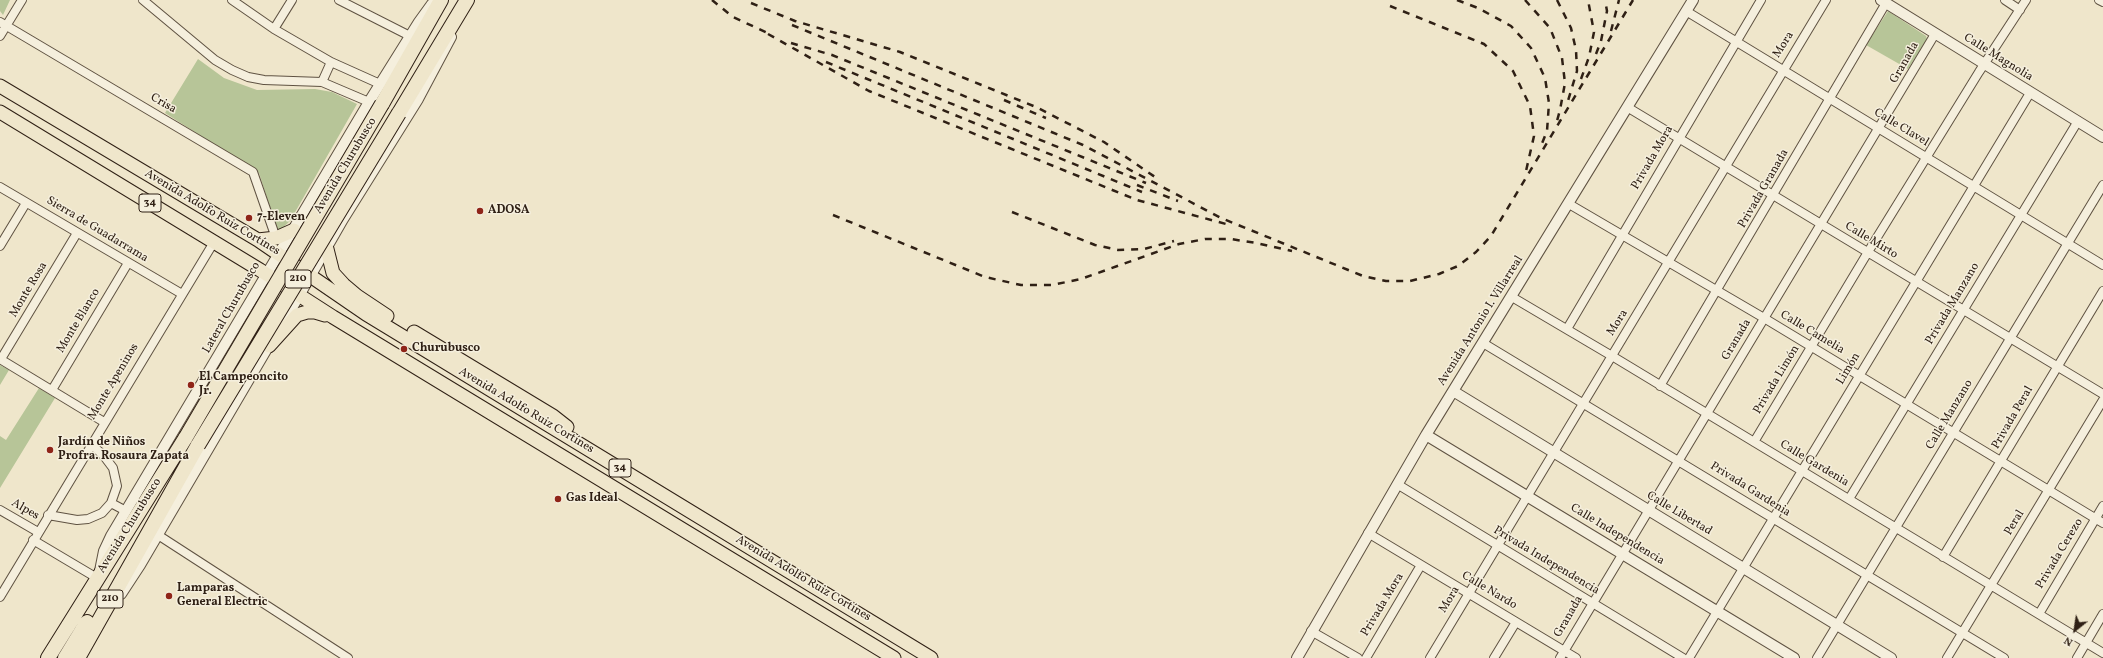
<!DOCTYPE html>
<html>
<head>
<meta charset="utf-8">
<style>
  body { margin:0 }
  #map { position:relative; width:2103px; height:658px; overflow:hidden; background:#efe6cb; font-family:Vollkorn,serif }
  canvas { display:block }
  .north { position:absolute; left:2055px; top:610px; width:40px; height:40px; -webkit-text-stroke:3px #f5efdd; paint-order:stroke; rotate:210deg; font-size:11px; font-weight:700; line-height:16px; text-align:center; color:#2f2015 }
  .north::after { content:''; display:block; margin:auto; width:14px; height:18px; background:#2f2015; clip-path:polygon(50% 0,100% 100%,50% 72%,0 100%) }
</style>
</head>
<body>
<div id="map">
<canvas width="2103" height="658"></canvas>
<div class="north">N</div>
</div>
<script>
const c = document.querySelector('canvas').getContext('2d');
c.lineJoin = 'round';
function fill(path, color) { c.fillStyle = color; c.fill(path, 'evenodd'); }
const toPath = rows => new Path2D(rows.map(r => 'M' + r).join(''));
function stroke(path, color, width, dash) { c.strokeStyle = color; c.lineWidth = width; c.lineCap = dash ? 'butt' : 'round'; c.setLineDash(dash || []); c.stroke(path); }
function drawText(font, color, halo, rows, align = 'center') {
  c.font = font + ' Vollkorn,serif'; c.lineWidth = 3; c.setLineDash([]); c.textBaseline = 'middle'; c.strokeStyle = halo; c.fillStyle = color; for (const [text, x, y, turn = 0] of rows) {
    c.save(); c.translate(x, y); c.rotate((+turn || 0) * Math.PI / 180); c.textAlign = isNaN(turn) ? turn : align; if (halo) c.strokeText(text, 0, 0); c.fillText(text, 0, 0); c.restore();
  }
}
const green = toPath([
  [0,0,10,0,3,15,0,11],
  [1888,11,1926,36,1927,39,1908,69,1866,45],
  [198,59,224,78,257,90,315,89,332,92,357,104,290,221,278,232,259,173,165,113],
  [0,365,9,370,0,385],
  [39,388,55,398,0,488,0,436,6,440]
]);
const minor = toPath([
  [143,0,215,60,232,70,248,77,264,80,322,82,369,102],
  [232,0,274,29,331,62,380,84],
  [339,0,410,36],
  [2005,0,2020,10],
  [2099,0,2103,2],
  [1686,11,2103,265],
  [0,22,253,172,276,238],
  [274,29,292,0],
  [0,36,22,0],
  [322,82,331,62],
  [1627,107,2103,394],
  [0,187,182,294],
  [1569,204,1764,318,2103,523],
  [0,246,26,203],
  [1512,297,1612,356,2103,653],
  [1567,329,1761,0],
  [1483,343,2004,658],
  [0,359,104,422],
  [1,359,77,233],
  [1660,386,1886,3],
  [52,390,128,263],
  [1754,442,1868,252,1979,72,2026,0],
  [1397,484,1683,658],
  [1849,499,2078,121],
  [111,503,126,511],
  [0,510,38,532],
  [48,515,77,520,88,519,102,513,111,503,117,486,113,468,104,456,91,444],
  [1368,533,1576,658],
  [158,535,348,658],
  [33,540,97,578],
  [1943,557,2103,291],
  [0,597,214,242],
  [2039,614,2103,506],
  [1311,631,1358,658],
  [1366,658,1421,565],
  [1430,658,1826,0],
  [1494,658,1516,622],
  [1560,658,1935,34],
  [1689,658,2030,93],
  [1817,658,2103,185],
  [1947,658,2103,400],
  [2077,658,2103,614]
]);
const tertiary = toPath([
  [1881,0,2103,137],
  [281,327,343,219,418,99,451,37],
  [1453,391,1891,658],
  [1426,435,1794,658],
  [100,571,104,551,111,536,369,102,419,22,432,4,438,0],
  [121,594,140,565,272,340],
  [1297,658,1426,435,1693,0]
]);
const primary = toPath([
  [0,86,258,240,366,314,931,658],
  [0,112,260,270,333,317,894,658],
  [258,240,276,238,294,230],
  [327,249,333,273,344,285,357,296,387,316],
  [414,332,553,416,567,427],
  [269,346,297,315,307,312,315,312,325,315]
]);
const trunk = toPath([
  [382,104,441,0],
  [399,113,467,0],
  [48,658,186,437],
  [65,658,87,622],
  [78,658,198,445]
]);
const rail = toPath([
  [712,0,733,17,772,35],
  [1457,0,1478,8,1511,26,1531,48,1545,78,1549,103,1547,131,1541,146],
  [1525,0,1550,28,1562,58,1565,83,1560,110,1557,121],
  [1557,0,1571,28,1576,50,1577,71,1567,104],
  [751,3,795,21,900,52,1036,107,1104,142,1155,177],
  [1390,6,1484,44,1513,71,1530,106,1534,136,1526,171],
  [792,25,1083,145,1221,218,1363,276,1386,281,1410,281,1439,274,1458,266,1476,252,1491,236,1633,0],
  [1611,31,1619,0],
  [768,34,869,91,1137,200,1226,224],
  [791,43,832,55,1146,183],
  [1596,54,1601,41,1607,11,1605,0],
  [826,62,1142,192],
  [1581,79,1589,57,1594,32,1588,0],
  [1004,100,1046,118],
  [1137,185,1178,201],
  [1012,212,1095,245,1118,250,1144,249,1174,241],
  [833,215,985,277,1021,285,1052,285,1081,279,1179,244,1205,239,1231,239,1256,243,1292,251]
]);
const trunkBridge = toPath([
  [186,437,382,104],
  [198,445,399,113]
]);
const markers = [
  [480,211,4,"#8f2418"],
  [249,218,4,"#8f2418"],
  [404,349,4,"#8f2418"],
  [191,385,4,"#8f2418"],
  [50,450,4,"#8f2418"],
  [558,499,4,"#8f2418"],
  [169,596,4,"#8f2418"]
];
const shields = [
  [150,203,22],
  [298,279,26],
  [620,468,22],
  [110,599,26]
];
const shieldNames = [
  ["34",150,203],
  ["210",298,279],
  ["34",620,468],
  ["210",110,599]
];
const streetNames = [
  ["Mora",1784,45,-58],
  ["Calle Magnolia",1998,58,32],
  ["Granada",1905,63,-60],
  ["Crisa",163,104,30],
  ["Calle Clavel",1901,128,31],
  ["Privada Mora",1653,158,-60],
  ["Avenida Churubusco",346,166,-59],
  ["Privada Granada",1764,189,-60],
  ["Avenida Adolfo Ruiz Cortínes",212,213,31],
  ["Sierra de Guadarrama",97,230,31],
  ["Calle Mirto",1871,241,31],
  ["Monte Rosa",29,290,-59],
  ["Privada Manzano",1953,304,-59],
  ["Lateral Churubusco",232,308,-60],
  ["Monte Blanco",79,321,-59],
  ["Avenida Antonio I. Villarreal",1481,321,-58],
  ["Mora",1618,323,-58],
  ["Calle Camelia",1812,333,31],
  ["Granada",1737,340,-59],
  ["Limón",1849,369,-59],
  ["Privada Limón",1777,380,-59],
  ["Monte Apeninos",114,382,-59],
  ["Avenida Adolfo Ruiz Cortínes",526,411,31],
  ["Calle Manzano",1950,415,-59],
  ["Privada Peral",2013,418,-60],
  ["Calle Gardenia",1814,464,31],
  ["Privada Gardenia",1750,490,32],
  ["Alpes",25,510,30],
  ["Calle Libertad",1679,514,31],
  ["Peral",2015,523,-59],
  ["Avenida Churubusco",130,526,-58],
  ["Calle Independencia",1617,535,31],
  ["Privada Cerezo",2060,554,-59],
  ["Privada Independencia",1546,561,31],
  ["Avenida Adolfo Ruiz Cortínes",803,579,31],
  ["Calle Nardo",1489,591,31],
  ["Mora",1450,600,-59],
  ["Privada Mora",1383,605,-59],
  ["Granada",1569,617,-60]
];
const poiNames = [
  ["ADOSA",488,211],
  ["7-Eleven",257,218],
  ["Churubusco",412,349],
  ["El Campeoncito",199,378],
  ["Jr.",199,392],
  ["Jardín de Niños",58,443],
  ["Profra. Rosaura Zapata",58,457],
  ["Gas Ideal",566,499],
  ["Lamparas",177,589],
  ["General Electric",177,603]
];
fill(green, '#b7c598');
stroke(minor, '#5f5242', 10);
stroke(tertiary, '#5f5242', 12);
stroke(primary, '#2f2015', 15);
stroke(trunk, '#2f2015', 16);
stroke(minor, '#f5efdd', 8);
stroke(tertiary, '#f5efdd', 10);
stroke(primary, '#efe6cb', 13);
stroke(trunk, '#efe6cb', 14);
stroke(rail, '#2f2015', 2.5, [7, 7]);
stroke(trunkBridge, '#2f2015', 16, []);
stroke(trunkBridge, '#efe6cb', 14);
for (const [x, y, r, color] of markers) { const dot = new Path2D(); dot.arc(x, y, r, 0, 2 * Math.PI); c.fillStyle = color; c.fill(dot); stroke(dot, '#f5efdd', 1.5); }
for (const [x, y, w] of shields) { const box = new Path2D(); box.roundRect(x - w / 2, y - 9, w, 18, 3); c.fillStyle = '#f5efdd'; c.fill(box); stroke(box, '#2f2015', 1); }
drawText('bold 11px', '#2f2015', null, shieldNames);
drawText('12px', '#2f2015', '#f5efdd', streetNames);
drawText('bold 12px', '#2f2015', '#f5efdd', poiNames, 'left');
</script>
</body>
</html>
